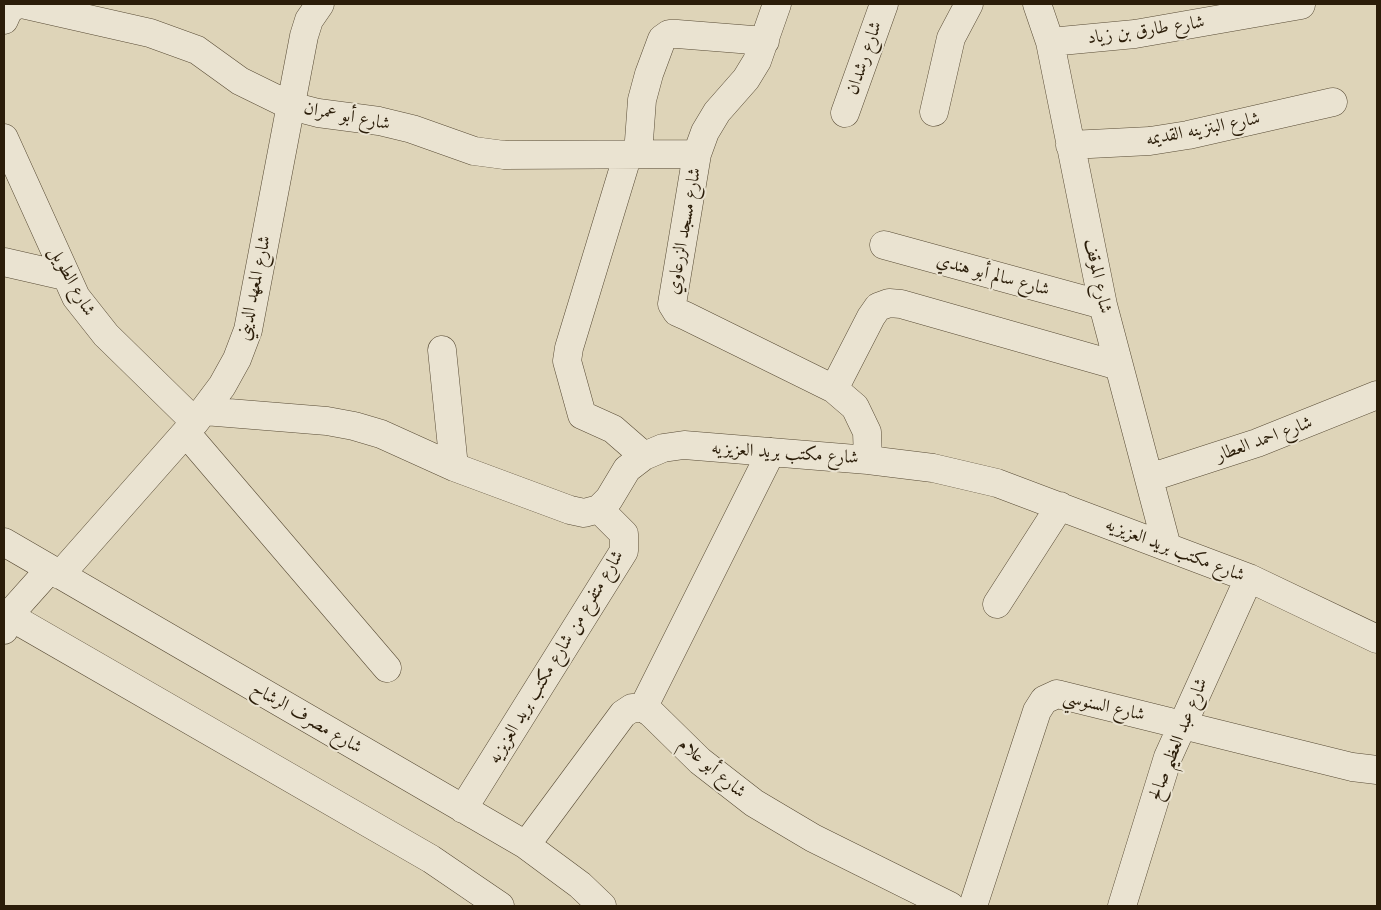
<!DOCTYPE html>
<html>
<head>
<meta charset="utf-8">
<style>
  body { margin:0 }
  #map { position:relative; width:1381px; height:910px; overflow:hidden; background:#ded4b8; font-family:"Libre Caslon Text",serif }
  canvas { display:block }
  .frame { position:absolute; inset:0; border:5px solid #2b1d09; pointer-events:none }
</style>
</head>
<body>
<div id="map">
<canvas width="1381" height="910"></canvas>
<div class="frame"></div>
</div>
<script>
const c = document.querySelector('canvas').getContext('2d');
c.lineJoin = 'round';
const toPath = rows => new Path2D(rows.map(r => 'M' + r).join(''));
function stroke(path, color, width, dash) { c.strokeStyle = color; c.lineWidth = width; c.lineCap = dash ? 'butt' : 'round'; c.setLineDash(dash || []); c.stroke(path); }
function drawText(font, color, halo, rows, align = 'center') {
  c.font = font + ' "Libre Caslon Text",Amiri,serif'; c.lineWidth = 4; c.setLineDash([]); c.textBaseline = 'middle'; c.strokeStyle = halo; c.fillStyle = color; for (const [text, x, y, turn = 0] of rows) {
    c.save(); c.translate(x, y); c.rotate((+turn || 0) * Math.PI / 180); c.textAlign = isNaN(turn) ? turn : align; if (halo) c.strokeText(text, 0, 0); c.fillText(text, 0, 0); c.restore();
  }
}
const minor = toPath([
  [777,4,757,61,746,79,717,112,705,132,697,154,672,304,677,312,686,316,834,389,855,407,867,432,868,460],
  [1037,4,1050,42,1103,305,1167,547],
  [4,20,8,11,14,6,22,4,150,33,197,50,240,81,291,106,318,113,379,121,412,129,474,151,504,155,697,154],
  [1050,42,1135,34,1301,5],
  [934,112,951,38,969,4],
  [845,113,884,4],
  [4,138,76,297,106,335,195,422],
  [1070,145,1150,141,1188,135,1333,102],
  [628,154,569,348,567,361,582,415,613,429,644,456],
  [638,154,642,100,649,74,662,39,669,34,677,34,765,41],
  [884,245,1103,305],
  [4,262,65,276],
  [442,350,454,467],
  [834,389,871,317,878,307,889,303,901,304,1119,366],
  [204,411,327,421,354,426,381,434,454,467,570,510,584,513,599,509,609,499,627,469,644,456,663,448,684,445,868,460,933,468,997,483,1249,578,1377,639],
  [186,433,387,668],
  [1149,478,1257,443,1377,395],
  [4,542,526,845,580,885,602,906],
  [60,575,195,422,222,386,237,359,248,330,304,36,309,20,320,4],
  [997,604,1060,506],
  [4,613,431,859,500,906],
  [4,630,8,616,50,569],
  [643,708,771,452],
  [463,809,624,551,624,534,599,509],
  [526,845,623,714,632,708,643,708,651,713,700,761,754,803,813,838,950,906],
  [973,906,1037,711,1044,700,1057,694,1352,767,1377,770],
  [1122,906,1168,757,1249,578]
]);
const streetNames = [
  ["شارع طارق بن زياد",1146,30,-8],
  ["شارع رشدان",864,58,-71],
  ["شارع أبو عمران",347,116,11],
  ["شارع البنزينه القديمه",1203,129,-11],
  ["شارع مسجد الزرعاوي",684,231,-80],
  ["شارع سالم أبو هندي",993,275,15],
  ["شارع الموقف",1098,276,78],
  ["شارع الطويل",72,281,61],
  ["شارع المعهد الديني",254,288,-78],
  ["شارع احمد العطار",1264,439,-20],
  ["شارع مكتب بريد العزيزيه",785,453,4],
  ["شارع مكتب بريد العزيزيه",1175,550,21],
  ["شارع متفرع من شارع مكتب بريد العزيزيه",556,657,-59],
  ["شارع السنوسي",1104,706,13],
  ["شارع مصرف الرشاح",307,718,30],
  ["شارع عبد العظيم صالح",1178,739,-68],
  ["شارع أبو علام",712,768,40]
];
stroke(minor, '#584b35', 29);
stroke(minor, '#eae3d1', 28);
drawText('18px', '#2b1d09', '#eae3d1', streetNames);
</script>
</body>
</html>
